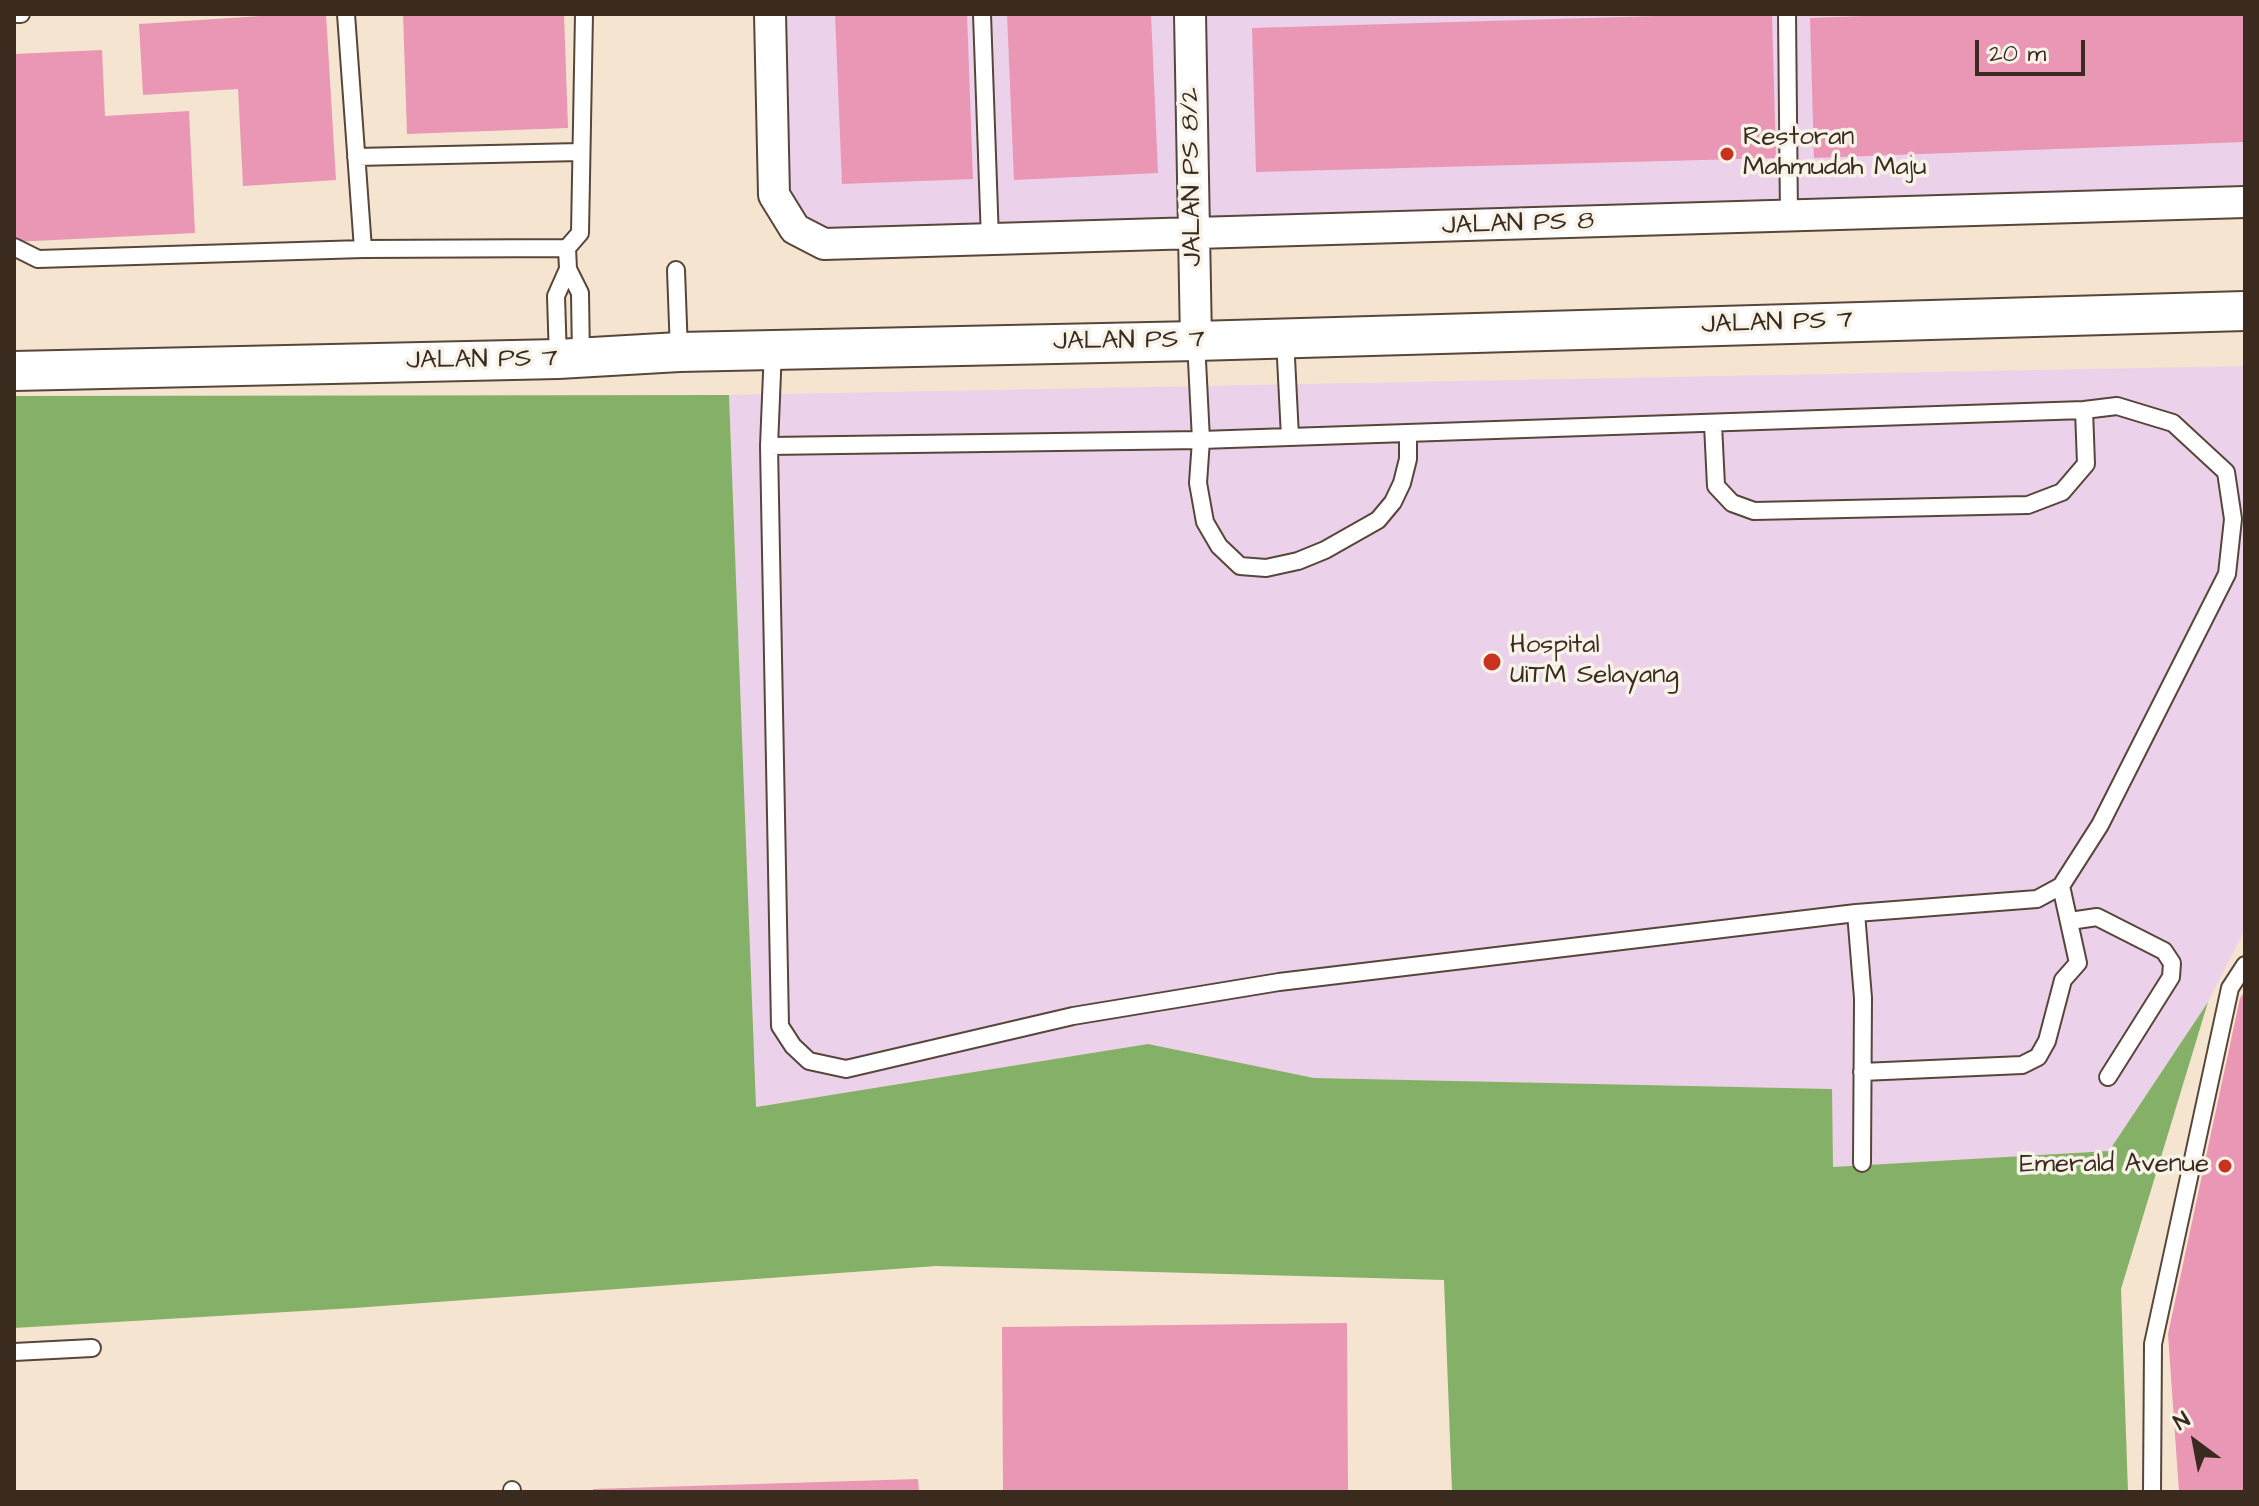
<!DOCTYPE html>
<html>
<head>
<meta charset="utf-8">
<style>
  body { margin:0 }
  #map { position:relative; width:2259px; height:1506px; overflow:hidden; background:#f5e5d0; font-family:"Architects Daughter",sans-serif }
  canvas { display:block }
  .frame { position:absolute; inset:0; border:16px solid #3b2a1e; pointer-events:none }
  .north { position:absolute; left:2155px; top:1402px; width:80px; height:80px; -webkit-text-stroke:6px #f7f3e8; paint-order:stroke; rotate:328deg; font-size:22px; font-weight:700; line-height:32px; text-align:center; color:#3b2a1e }
  .north::after { content:''; display:block; margin:auto; width:28px; height:36px; background:#3b2a1e; clip-path:polygon(50% 0,100% 100%,50% 72%,0 100%) }
  .scale { position:absolute; left:1975px; top:40px; width:110px; height:36px; box-sizing:border-box; border:4px solid #3b2a1e; border-top:0; padding-left:10px; font-size:24px; line-height:28px; white-space:nowrap; color:#3b2a1e; -webkit-text-stroke:6px #f7f3e8; paint-order:stroke }
</style>
</head>
<body>
<div id="map">
<canvas width="2259" height="1506"></canvas>
<div class="frame"></div>
<div class="north">N</div>
<div class="scale">20 m</div>
</div>
<script>
const c = document.querySelector('canvas').getContext('2d');
c.lineJoin = 'round';
function fill(path, color) { c.fillStyle = color; c.fill(path, 'evenodd'); }
const toPath = rows => new Path2D(rows.map(r => 'M' + r).join(''));
function stroke(path, color, width, dash) { c.strokeStyle = color; c.lineWidth = width; c.lineCap = dash ? 'butt' : 'round'; c.setLineDash(dash || []); c.stroke(path); }
function drawText(font, color, halo, rows, align = 'center') {
  c.font = font + ' "Architects Daughter",sans-serif'; c.lineWidth = 7; c.setLineDash([]); c.textBaseline = 'middle'; c.strokeStyle = halo; c.fillStyle = color; for (const [text, x, y, turn = 0] of rows) {
    c.save(); c.translate(x, y); c.rotate((+turn || 0) * Math.PI / 180); c.textAlign = isNaN(turn) ? turn : align; if (halo) c.strokeText(text, 0, 0); c.fillText(text, 0, 0); c.restore();
  }
}
const built = toPath([
  [784,14,2245,14,2245,190,829,230,805,215,785,187],
  [2245,366,2245,929,2208,1002,2109,1151,1833,1167,1831,1089,1314,1078,1148,1044,755,1107,729,395]
]);
const forest = toPath([
  [729,395,756,1107,1148,1044,1314,1078,1832,1089,1833,1167,2109,1151,2208,1002,2121,1289,2128,1492,1452,1492,1444,1280,936,1266,354,1308,14,1328,14,396]
]);
const building = toPath([
  [291,14,326,14,336,180,243,186,238,89,143,95,139,24],
  [403,14,564,14,568,128,407,134],
  [835,14,967,14,973,179,842,184],
  [1007,14,1151,14,1158,173,1014,180],
  [1724,14,1772,14,1776,158,1256,172,1252,28],
  [1919,14,2245,14,2245,142,1814,158,1810,18],
  [102,50,105,116,189,111,195,233,14,242,14,54],
  [2245,991,2245,1492,2179,1492,2168,1334,2240,998],
  [1347,1323,1348,1492,1003,1492,1002,1327],
  [918,1479,919,1492,593,1492,593,1489]
]);
const service = toPath([
  [14,14,21,14],
  [346,14,363,249],
  [982,14,990,240],
  [1787,14,1789,217],
  [356,157,580,152],
  [14,247,38,259,363,249,567,248],
  [676,270,679,352],
  [1285,338,1290,437],
  [1196,341,1201,440,1198,483,1205,522,1219,546,1240,566,1266,568,1298,561,1325,550,1378,520,1393,502,1402,483,1408,459,1408,433],
  [581,358,580,293,568,269,567,248,580,233,584,14],
  [558,359,556,296,568,269],
  [2117,406,2173,423,2226,472,2233,519,2227,574,2100,825,2061,886,2037,899,1856,913,1279,982,1073,1016,846,1069,809,1061,793,1046,780,1026,769,446,1201,440,2084,410,2117,406],
  [1713,424,1716,486,1732,503,1754,511,2028,505,2062,492,2086,464,2084,410],
  [769,446,773,349],
  [1856,913,1863,998,1862,1163],
  [2070,921,2097,917,2164,951,2172,963,2171,977,2108,1077],
  [1862,1072,2022,1065,2038,1057,2047,1041,2063,980,2078,963,2061,886],
  [14,1352,92,1348],
  [512,1492,512,1490],
  [2152,1492,2153,1344,2230,988,2245,965]
]);
const minor = toPath([
  [770,14,774,195,795,229,824,244,2245,202],
  [1190,14,1196,341]
]);
const tertiary = toPath([
  [14,371,558,359,679,352,1196,341,2245,311]
]);
const markers = [
  [1727,154,8,"#c8321e"],
  [1492,662,10,"#c8321e"],
  [2225,1166,8,"#c8321e"]
];
const poiNames = [
  ["Restoran",1743,139],
  ["Mahmudah Maju",1743,169],
  ["Hospital",1510,647],
  ["UiTM Selayang",1510,677],
  ["Emerald Avenue",2209,1166,"right"]
];
const streetNames = [
  ["JALAN PS 8/2",1193,177,-91],
  ["JALAN PS 8",1518,225,-2],
  ["JALAN PS 7",1777,324,-2],
  ["JALAN PS 7",1129,342,-1],
  ["JALAN PS 7",482,361,-1]
];
fill(built, '#ecd1ea');
fill(forest, '#85b067');
fill(building, '#e997b4');
stroke(service, '#574639', 20);
stroke(minor, '#574639', 34);
stroke(tertiary, '#574639', 42);
stroke(service, '#fff', 16);
stroke(minor, '#fff', 30);
stroke(tertiary, '#fff', 38);
for (const [x, y, r, color] of markers) { const dot = new Path2D(); dot.arc(x, y, r, 0, 2 * Math.PI); c.fillStyle = color; c.fill(dot); stroke(dot, '#f7f3e8', 3); }
drawText('26px', '#3b2a1e', '#f7f3e8', poiNames, 'left');
drawText('26px', '#3b2a1e', '#f7f3e8', streetNames);
</script>
</body>
</html>
